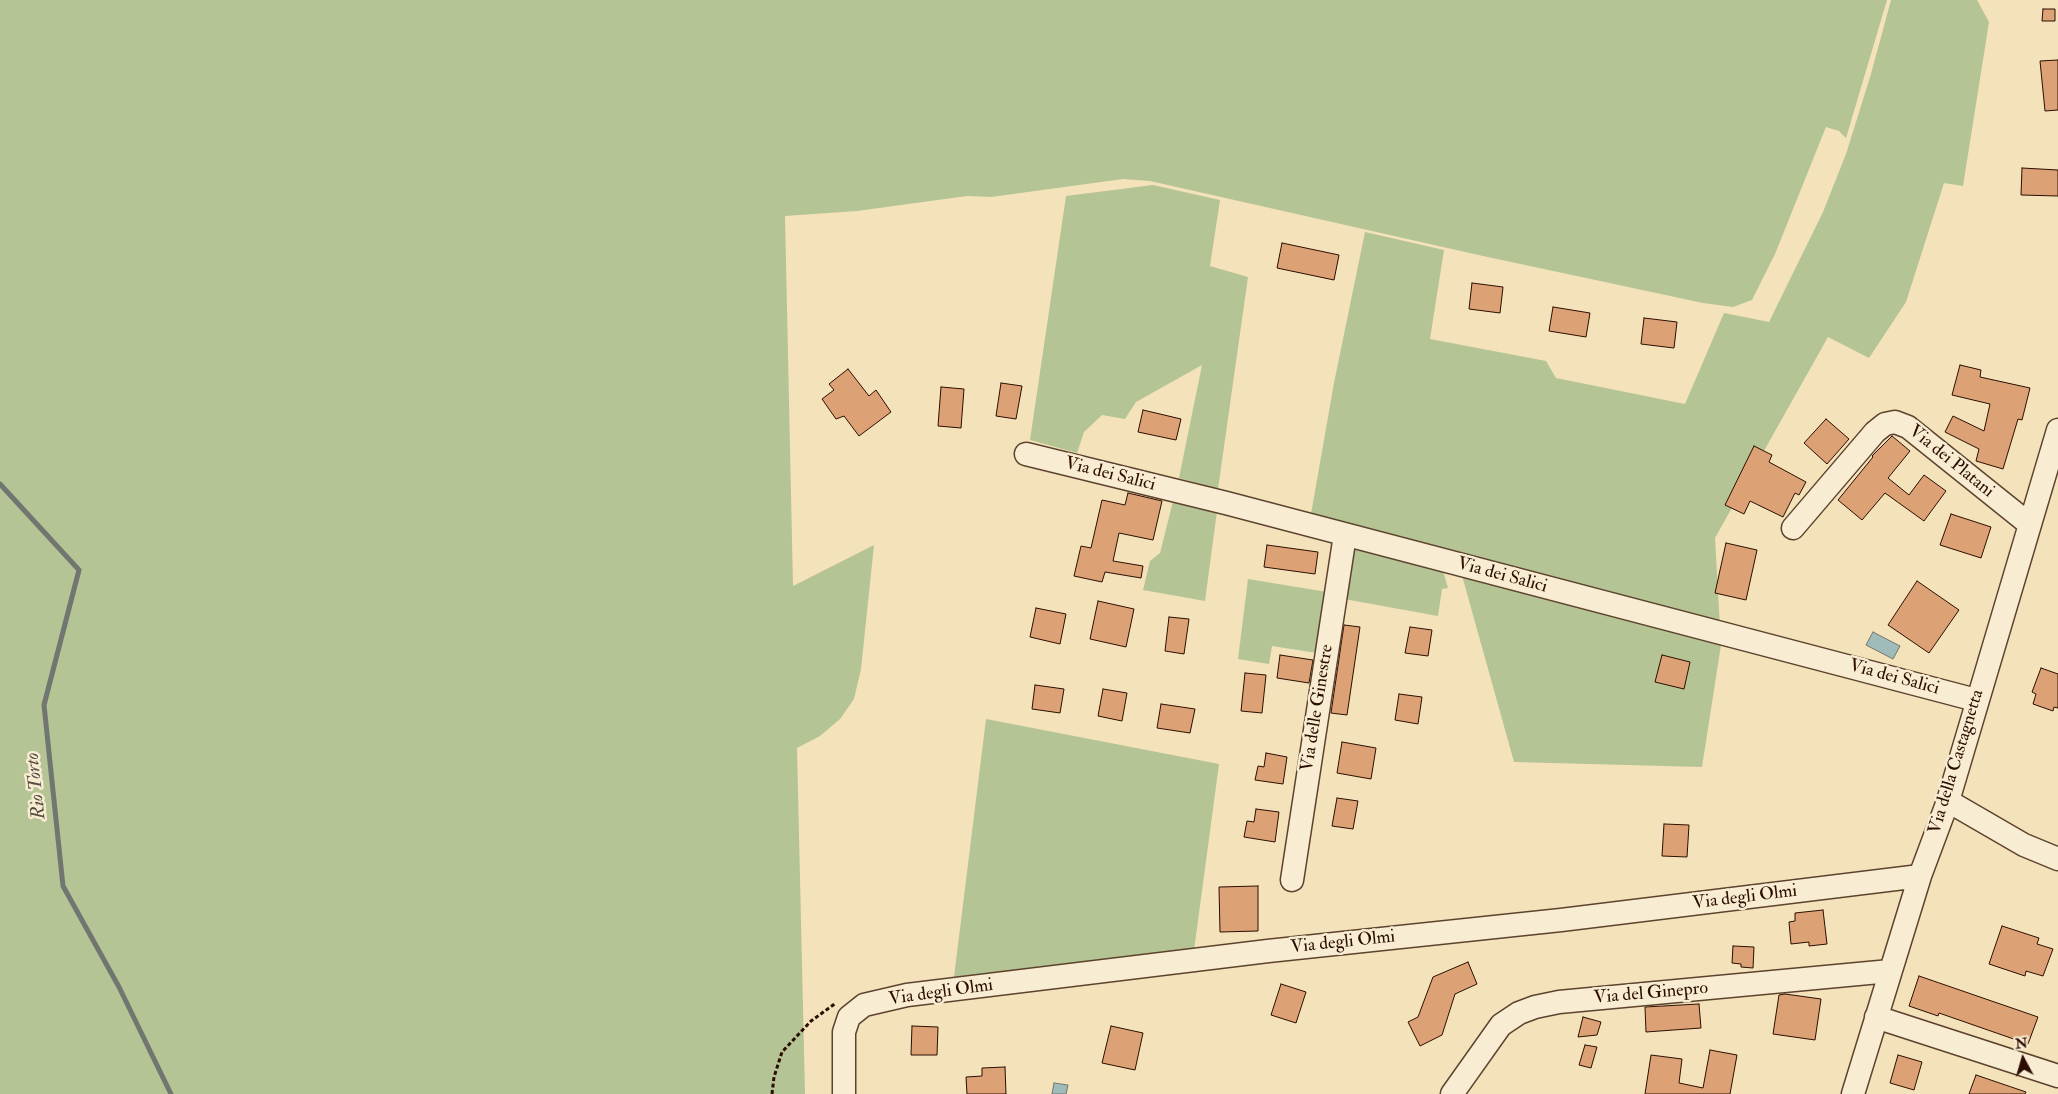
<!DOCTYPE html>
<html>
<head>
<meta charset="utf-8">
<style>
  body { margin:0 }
  #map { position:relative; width:2058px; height:1094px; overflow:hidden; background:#f4e2ba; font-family:"IM FELL Double Pica",serif }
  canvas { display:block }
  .north { position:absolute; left:1998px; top:1034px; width:50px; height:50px; -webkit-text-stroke:4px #f8ecd2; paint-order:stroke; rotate:354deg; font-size:14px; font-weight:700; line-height:20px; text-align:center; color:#2b0e00 }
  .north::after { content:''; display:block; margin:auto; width:18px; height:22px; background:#2b0e00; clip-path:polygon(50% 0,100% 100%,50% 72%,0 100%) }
</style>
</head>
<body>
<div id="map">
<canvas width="2058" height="1094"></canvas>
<div class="north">N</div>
</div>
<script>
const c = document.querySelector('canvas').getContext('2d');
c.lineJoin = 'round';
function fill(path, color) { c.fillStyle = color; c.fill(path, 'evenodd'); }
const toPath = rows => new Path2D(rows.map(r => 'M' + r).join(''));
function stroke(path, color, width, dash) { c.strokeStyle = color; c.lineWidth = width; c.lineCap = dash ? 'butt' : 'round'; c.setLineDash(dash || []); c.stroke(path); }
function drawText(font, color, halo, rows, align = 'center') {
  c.font = font + ' "IM FELL Double Pica",serif'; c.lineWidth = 5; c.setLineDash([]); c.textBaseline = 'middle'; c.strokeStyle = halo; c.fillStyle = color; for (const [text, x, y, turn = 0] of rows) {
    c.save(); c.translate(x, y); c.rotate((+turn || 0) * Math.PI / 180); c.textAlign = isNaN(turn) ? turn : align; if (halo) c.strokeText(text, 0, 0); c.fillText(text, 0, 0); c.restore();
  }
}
const green = toPath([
  [0,0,1887,0,1846,138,1839,131,1826,127,1775,254,1752,300,1733,307,1703,303,1483,256,1150,181,1123,179,991,197,967,196,857,211,785,216,793,586,874,545,861,669,854,699,840,719,820,736,797,748,805,1094,0,1094],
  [1891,0,1977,0,1989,22,1963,186,1944,183,1906,302,1869,358,1828,337,1715,538,1721,645,1702,767,1514,762,1456,554,1311,514,1334,383,1365,232,1444,250,1430,339,1546,361,1556,378,1685,404,1724,313,1769,322,1823,212,1846,154,1871,74],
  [1153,185,1220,200,1210,266,1248,277,1218,489,1179,478,1202,365,1136,402,1125,419,1102,415,1084,432,1077,453,1030,440,1066,196],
  [1174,497,1217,511,1205,601,1143,590,1150,561,1160,553],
  [1352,543,1442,567,1448,588,1442,589,1438,616,1344,599],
  [1248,579,1327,592,1317,653,1272,646,1269,664,1238,659],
  [986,719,1219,764,1193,958,953,985]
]);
const water = toPath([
  [1873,632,1900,646,1893,659,1866,645,1873,632],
  [1054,1083,1068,1085,1066,1094,1052,1094,1054,1083]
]);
const stream = toPath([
  [0,484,79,570,44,705,63,886,119,987,171,1094]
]);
const building = toPath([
  [2043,9,2055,9,2055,21,2042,21,2043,9],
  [2058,60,2058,110,2045,111,2040,61,2058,60],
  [2022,168,2058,170,2058,196,2021,195,2022,168],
  [1282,243,1339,255,1334,280,1277,268,1282,243],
  [1472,283,1503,287,1500,313,1469,309,1472,283],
  [1553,307,1590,313,1586,337,1549,331,1553,307],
  [1644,318,1677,322,1674,348,1641,344,1644,318],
  [1960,365,1981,370,1980,377,2030,388,2022,420,2018,419,2003,469,1976,461,1979,449,1945,432,1953,416,1984,431,1990,404,1952,395,1960,365],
  [848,369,869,396,876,390,891,412,859,436,844,416,836,419,822,399,834,390,829,384,848,369],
  [1001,383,1022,386,1016,419,996,416,1001,383],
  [941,387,964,389,961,428,938,426,941,387],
  [1143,410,1181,419,1176,440,1138,432,1143,410],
  [1826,419,1849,439,1827,464,1804,443,1826,419],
  [1892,436,1910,451,1888,478,1909,495,1924,475,1946,491,1924,521,1885,493,1862,520,1838,500,1873,457,1872,456,1892,436],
  [1754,446,1772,455,1769,462,1806,482,1799,495,1795,493,1783,517,1750,501,1744,514,1725,505,1754,446],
  [1128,493,1162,501,1153,540,1119,533,1113,561,1143,566,1141,578,1105,572,1102,582,1074,576,1081,546,1091,548,1102,500,1125,505,1128,493],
  [1951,514,1991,527,1981,558,1940,545,1951,514],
  [1726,543,1757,550,1746,600,1715,593,1726,543],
  [1267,545,1318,552,1315,574,1264,567,1267,545],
  [1917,581,1959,610,1929,653,1888,625,1917,581],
  [1098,601,1134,609,1126,647,1090,639,1098,601],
  [1036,608,1066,614,1060,644,1030,637,1036,608],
  [1169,617,1189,619,1184,654,1165,651,1169,617],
  [1344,625,1360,627,1347,715,1331,713,1344,625],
  [1410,627,1432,630,1428,656,1405,653,1410,627],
  [1280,655,1313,660,1309,683,1277,678,1280,655],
  [1662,655,1690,662,1684,689,1655,682,1662,655],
  [2041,668,2058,674,2058,708,2054,707,2053,711,2033,704,2036,694,2032,692,2041,668],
  [1245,673,1266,675,1262,713,1241,711,1245,673],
  [1035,685,1064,689,1060,713,1032,709,1035,685],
  [1103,689,1127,693,1122,721,1098,716,1103,689],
  [1399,694,1422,697,1418,724,1395,720,1399,694],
  [1161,704,1195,709,1190,733,1157,728,1161,704],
  [1342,742,1376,748,1371,779,1337,773,1342,742],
  [1266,753,1287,757,1283,784,1255,780,1258,766,1264,767,1266,753],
  [1337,798,1358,801,1353,829,1332,826,1337,798],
  [1256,809,1279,812,1275,842,1244,837,1247,821,1254,822,1256,809],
  [1664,824,1689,825,1687,857,1662,856,1664,824],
  [1258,886,1258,931,1220,932,1219,887,1258,886],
  [1823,910,1827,944,1809,946,1809,942,1791,944,1789,922,1795,921,1795,913,1823,910],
  [2002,926,2039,938,2037,944,2053,949,2043,976,2026,971,2025,976,1989,964,2002,926],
  [1733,946,1754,947,1753,968,1741,967,1741,964,1732,963,1733,946],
  [1468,962,1477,984,1455,994,1442,1035,1420,1046,1408,1022,1418,1017,1433,977,1468,962],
  [1919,976,2038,1017,2028,1044,1939,1013,1938,1016,1909,1006,1919,976],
  [1281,984,1306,992,1296,1023,1271,1015,1281,984],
  [1785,994,1821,999,1815,1040,1773,1034,1779,995,1785,994],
  [1699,1004,1701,1028,1646,1032,1645,1007,1699,1004],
  [1583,1017,1601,1022,1597,1035,1578,1037,1583,1017],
  [912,1026,938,1027,937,1055,911,1055,912,1026],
  [1111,1026,1143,1033,1135,1070,1102,1063,1111,1026],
  [1585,1045,1597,1047,1591,1068,1579,1065,1585,1045],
  [1710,1050,1737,1055,1730,1094,1645,1094,1651,1055,1682,1059,1679,1083,1703,1088,1710,1050],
  [1898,1055,1922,1062,1914,1090,1890,1083,1898,1055],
  [1005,1067,1006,1094,967,1094,966,1077,982,1076,982,1068,1005,1067],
  [1976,1075,2026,1092,2025,1094,1969,1094,1976,1075]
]);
const path = toPath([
  [772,1094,774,1077,782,1052,811,1021,836,1003]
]);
const minor = toPath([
  [1026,454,1226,503,1976,700],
  [1793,528,1875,432,1885,424,1895,422,1908,427,2029,524],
  [1948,801,2024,845,2058,859],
  [1292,880,1345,535],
  [1876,1017,2058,1076],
  [844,1094,844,1032,849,1017,864,1005,907,995,1268,951,1561,920,1920,876],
  [1452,1094,1501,1025,1519,1013,1535,1007,1559,1002,1890,971],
  [1853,1094,1920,876,1948,801,2058,430]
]);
const streetNames = [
  ["Via dei Platani",1951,462,39],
  ["Via dei Salici",1110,475,14],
  ["Via dei Salici",1502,576,15],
  ["Via dei Salici",1894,678,15],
  ["Via delle Ginestre",1318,708,-81],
  ["Via della Castagnetta",1957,762,-73],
  ["Via degli Olmi",1745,898,-7],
  ["Via degli Olmi",1343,943,-6],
  ["Via degli Olmi",941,993,-8],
  ["Via del Ginepro",1651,994,-5]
];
const waterNames = [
  ["Rio Torto",37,786,-96]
];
fill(green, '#b5c495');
fill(water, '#a0bcba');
stroke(water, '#717670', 1);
stroke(stream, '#717670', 5);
fill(building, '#dda176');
stroke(building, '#2b0e00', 1);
stroke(minor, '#5d432e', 25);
stroke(path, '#2b0e00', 3, [4, 2.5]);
stroke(minor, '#f8ecd2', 22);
drawText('18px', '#2b0e00', '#f8ecd2', streetNames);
drawText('italic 19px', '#544b41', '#f8ecd2', waterNames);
</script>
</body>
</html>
